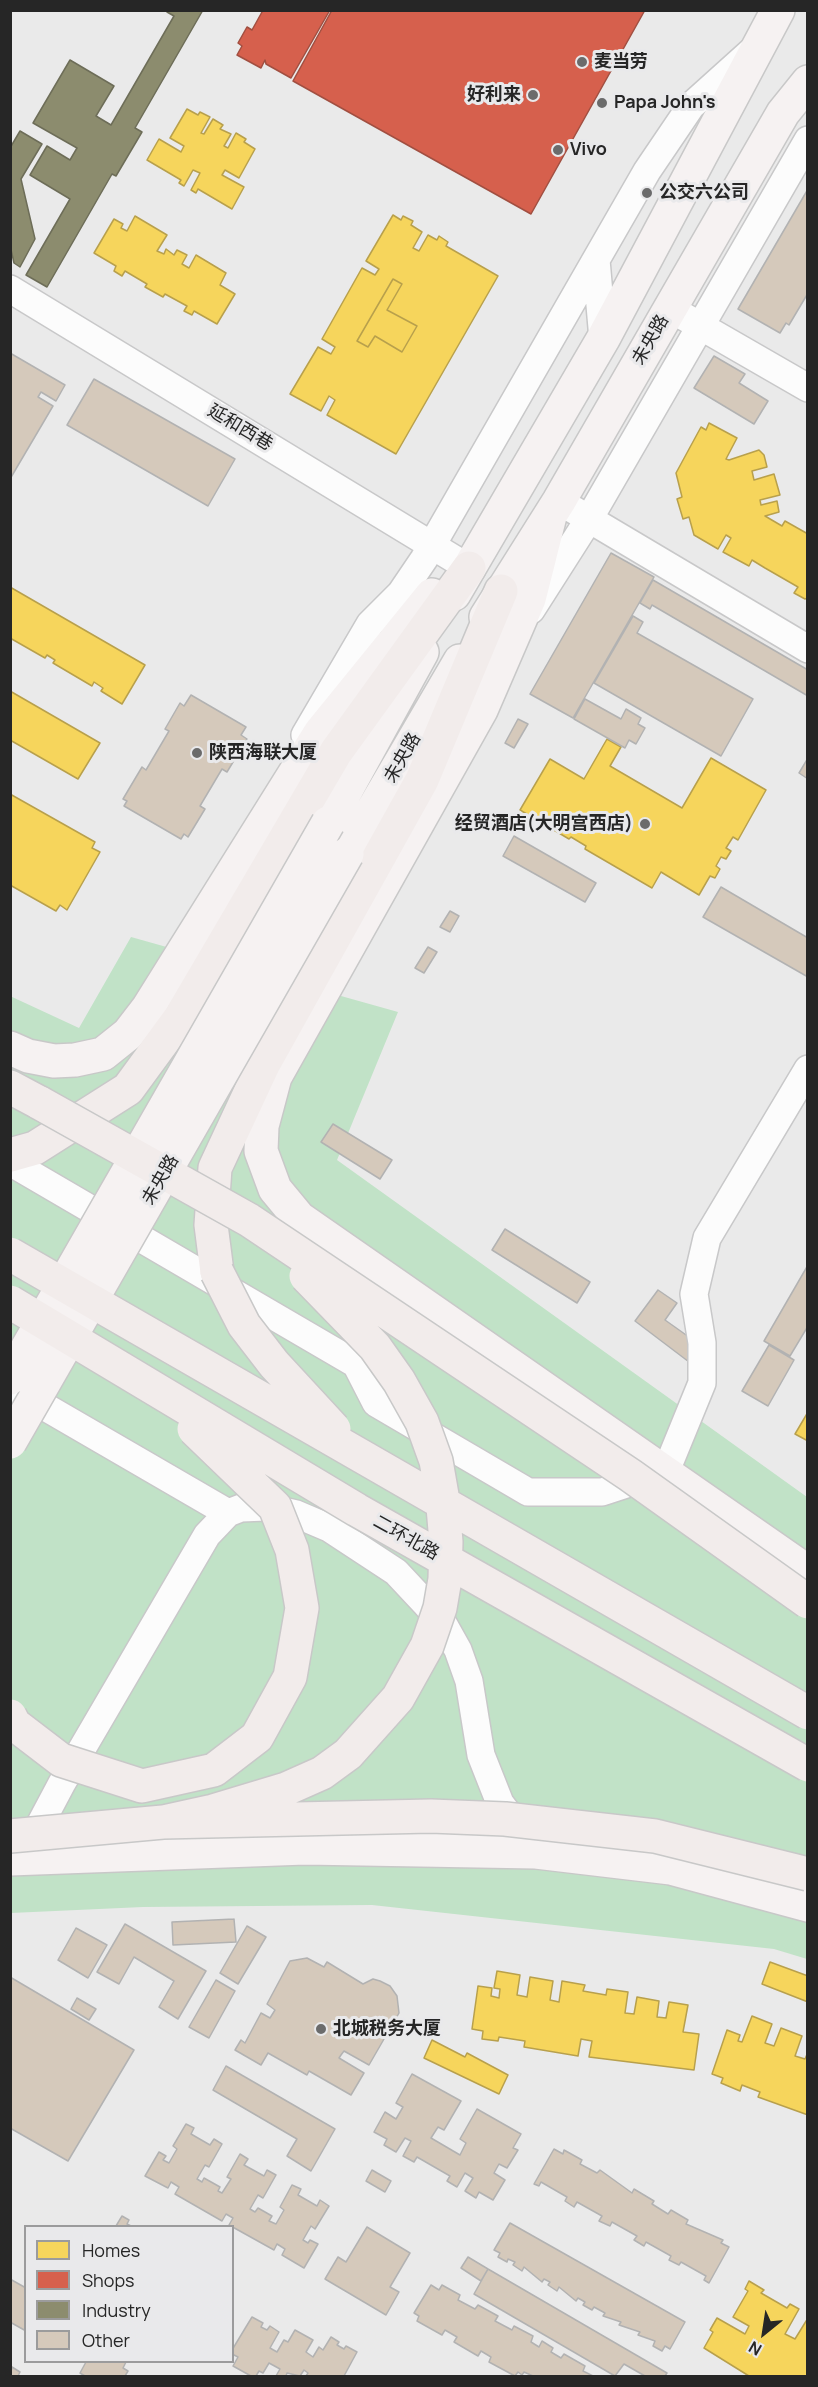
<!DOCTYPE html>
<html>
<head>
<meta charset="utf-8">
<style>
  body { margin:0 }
  #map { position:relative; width:818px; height:2387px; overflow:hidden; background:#eaeaea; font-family:Manrope,sans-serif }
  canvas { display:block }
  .frame { position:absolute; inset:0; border:12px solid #262626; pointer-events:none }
  .legend { position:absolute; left:24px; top:2225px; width:210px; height:138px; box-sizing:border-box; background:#e9e9eb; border:2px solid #9b9b9c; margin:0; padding:8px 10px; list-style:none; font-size:18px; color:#262626 }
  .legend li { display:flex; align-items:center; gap:12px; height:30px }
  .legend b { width:30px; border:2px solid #9b9b9c }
  .north { position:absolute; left:734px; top:2303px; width:60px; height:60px; -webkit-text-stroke:4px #e9e9eb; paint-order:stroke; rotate:210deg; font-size:16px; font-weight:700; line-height:24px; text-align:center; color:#262626 }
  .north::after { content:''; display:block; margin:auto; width:21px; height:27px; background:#262626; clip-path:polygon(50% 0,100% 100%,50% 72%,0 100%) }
</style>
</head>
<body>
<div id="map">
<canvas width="818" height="2387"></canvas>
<div class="frame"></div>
<ul class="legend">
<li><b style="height:16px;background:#f6d55c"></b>Homes</li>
<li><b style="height:16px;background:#d6604d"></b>Shops</li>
<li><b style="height:16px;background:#8c8c6e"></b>Industry</li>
<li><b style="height:16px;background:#d5c9bb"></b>Other</li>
</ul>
<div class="north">N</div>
</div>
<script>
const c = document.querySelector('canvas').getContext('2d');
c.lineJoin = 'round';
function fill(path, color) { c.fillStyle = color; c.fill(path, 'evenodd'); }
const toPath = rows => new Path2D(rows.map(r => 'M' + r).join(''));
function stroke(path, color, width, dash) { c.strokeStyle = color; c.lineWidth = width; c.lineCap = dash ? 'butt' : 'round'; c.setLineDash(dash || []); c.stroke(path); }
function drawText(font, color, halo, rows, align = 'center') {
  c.font = font + ' Manrope,"Noto Sans SC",sans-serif'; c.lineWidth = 6; c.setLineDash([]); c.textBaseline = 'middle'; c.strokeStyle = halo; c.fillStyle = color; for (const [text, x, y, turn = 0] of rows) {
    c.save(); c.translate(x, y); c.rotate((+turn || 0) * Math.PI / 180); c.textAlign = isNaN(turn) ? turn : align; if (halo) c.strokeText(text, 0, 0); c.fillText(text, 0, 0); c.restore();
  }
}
const green = toPath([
  [131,937,398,1012,337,1160,807,1497,807,1959,774,1949,372,1905,143,1907,11,1913,10,996,79,1028]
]);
const homes = toPath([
  [187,109,198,115,200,112,210,117,201,133,204,134,213,119,223,125,220,129,231,134,224,146,228,148,236,133,246,139,244,142,255,149,239,178,225,170,222,175,244,187,232,209,198,189,196,193,191,190,200,173,193,170,184,186,179,183,181,180,147,160,159,139,181,152,184,146,170,138,187,109],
  [393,215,401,220,403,216,413,221,411,225,422,232,413,248,419,251,428,235,437,240,439,236,448,242,446,246,498,276,396,454,327,415,335,400,329,396,321,411,290,394,318,347,331,354,335,347,322,339,362,268,375,275,379,269,366,261,393,215],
  [393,279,402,284,387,310,417,326,402,352,375,336,368,347,357,341,393,279],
  [135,216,167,235,157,251,164,254,166,249,174,255,177,250,187,255,182,264,189,268,196,255,226,273,220,285,235,294,217,324,194,311,192,315,184,311,187,306,165,294,163,297,145,287,147,284,125,271,122,276,114,271,116,266,94,253,114,219,123,224,121,228,127,231,135,216],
  [393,279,402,284,387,310,417,326,402,352,375,336,368,347,357,341,393,279],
  [709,423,737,438,726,459,729,460,759,450,764,455,767,467,752,471,754,480,774,474,780,495,760,500,761,505,777,501,779,512,765,516,782,526,785,521,808,534,808,598,805,599,794,593,798,587,765,568,752,560,749,566,723,552,731,538,726,535,718,549,694,535,689,517,683,519,677,499,682,497,676,473,701,427,706,430,709,423],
  [10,587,145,665,122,704,101,691,103,688,94,682,92,686,53,663,55,660,47,655,45,658,10,638,10,587],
  [10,691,100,743,78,779,10,740,10,691],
  [607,739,621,747,610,766,682,808,711,758,766,790,738,840,733,837,726,848,731,851,726,859,721,857,716,866,720,869,715,878,710,876,699,895,661,872,652,888,585,849,586,846,571,837,569,839,520,810,550,759,584,779,607,739],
  [10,794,95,842,92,848,100,852,67,910,60,905,56,911,10,885,10,794],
  [808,1412,808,1441,795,1434,808,1412],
  [770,1962,808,1976,808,2002,762,1984,770,1962],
  [497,1971,520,1975,517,1995,527,1997,530,1977,553,1981,550,2000,559,2002,562,1981,585,1985,583,1991,606,1995,607,1989,628,1992,625,2013,634,2014,637,1997,659,2001,657,2017,666,2018,669,2002,688,2005,683,2032,699,2034,694,2070,589,2057,592,2041,581,2039,578,2056,524,2047,525,2041,499,2037,498,2041,482,2039,483,2031,472,2029,478,1986,492,1988,491,1996,499,1998,500,1989,494,1988,497,1971],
  [752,2016,772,2024,765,2043,774,2046,781,2028,802,2036,795,2056,805,2059,808,2052,808,2115,758,2097,760,2092,742,2085,740,2091,721,2083,723,2078,712,2074,727,2030,740,2035,738,2041,742,2042,752,2016],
  [432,2040,465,2057,467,2053,508,2075,499,2094,424,2058,432,2040],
  [749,2281,764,2290,761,2293,787,2308,790,2304,799,2309,785,2334,795,2339,808,2318,808,2376,749,2376,704,2348,713,2332,710,2330,717,2318,745,2334,749,2326,733,2317,748,2291,745,2289,749,2281]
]);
const shops = toPath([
  [259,10,330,10,291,78,266,64,265,60,261,68,237,55,242,46,238,43,247,27,252,30,262,12,259,10],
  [332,10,645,10,531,214,293,81,332,10]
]);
const industry = toPath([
  [169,10,203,10,135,128,142,132,116,176,112,174,47,287,26,275,70,199,30,175,47,146,70,160,77,148,33,123,70,60,114,86,96,116,111,125,174,16,167,12,169,10],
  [20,131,42,144,21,179,35,239,20,267,14,263,10,245,10,148,20,131]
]);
const building = toPath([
  [808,189,808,293,789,325,786,323,780,333,738,309,808,189],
  [10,353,65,385,56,401,41,392,38,397,53,406,10,479,10,353],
  [714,356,745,374,739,383,768,401,754,424,694,388,714,356],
  [94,379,235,459,208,506,67,425,94,379],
  [611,553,654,577,573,718,530,694,611,553],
  [653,580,808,670,808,696,652,605,650,609,640,603,653,580],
  [633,616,643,622,637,633,753,699,721,756,594,683,633,616],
  [191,695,246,727,241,735,247,739,227,772,222,769,200,806,205,809,188,837,184,834,181,839,124,806,127,801,123,799,142,767,146,770,169,731,165,729,180,703,184,706,191,695],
  [585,699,621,719,626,709,641,718,638,724,645,728,636,744,629,740,625,748,574,719,585,699],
  [518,719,528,724,514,748,505,743,518,719],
  [808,758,808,779,799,773,808,758],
  [514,836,596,883,585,902,503,856,514,836],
  [721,887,808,938,808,977,703,917,721,887],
  [450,911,459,916,450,932,440,927,450,911],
  [428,947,437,952,424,973,415,968,428,947],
  [333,1124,392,1160,380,1179,321,1142,333,1124],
  [505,1229,590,1282,577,1303,492,1250,505,1229],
  [808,1265,808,1326,790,1356,764,1341,808,1265],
  [658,1290,677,1303,665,1320,696,1342,693,1365,635,1321,658,1290],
  [769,1345,794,1360,768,1406,742,1391,769,1345],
  [234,1919,236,1942,173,1945,172,1922,234,1919],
  [125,1924,206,1971,178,2019,159,2007,174,1981,134,1957,119,1984,97,1972,125,1924],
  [247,1926,266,1937,238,1984,220,1973,247,1926],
  [76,1928,107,1945,88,1978,58,1960,76,1928],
  [307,1958,324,1967,327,1962,363,1984,373,1979,380,1981,390,1986,397,1996,399,2013,369,2065,344,2051,341,2055,339,2058,364,2073,351,2095,309,2071,307,2075,268,2053,261,2065,235,2050,241,2040,245,2043,261,2013,270,2018,275,2010,267,2004,290,1961,307,1958],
  [10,1977,134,2050,68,2161,10,2128,10,1977],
  [216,1980,235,1991,209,2038,189,2027,216,1980],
  [77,1998,96,2009,89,2020,71,2009,77,1998],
  [226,2066,335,2129,311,2171,287,2156,297,2139,213,2090,226,2066],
  [412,2074,461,2101,444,2130,438,2127,431,2138,460,2155,466,2143,460,2139,477,2109,521,2134,513,2148,518,2150,507,2168,499,2164,494,2173,505,2180,493,2200,479,2192,476,2198,465,2191,473,2178,465,2173,457,2187,447,2181,450,2176,417,2157,414,2162,403,2156,411,2141,405,2138,396,2152,384,2145,387,2139,374,2132,385,2112,396,2119,403,2107,396,2103,412,2074],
  [186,2124,194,2128,191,2134,210,2145,214,2139,222,2144,209,2167,205,2165,197,2179,202,2182,204,2178,220,2187,218,2191,222,2193,231,2179,227,2177,240,2154,248,2159,244,2165,264,2176,267,2170,276,2175,263,2198,258,2195,250,2209,255,2212,258,2208,272,2216,269,2221,276,2224,284,2210,280,2207,292,2185,301,2189,298,2195,317,2206,320,2200,329,2206,315,2229,311,2226,303,2240,308,2243,310,2240,318,2244,304,2268,282,2255,285,2249,277,2244,274,2250,229,2225,233,2218,226,2214,222,2221,175,2194,179,2187,171,2182,168,2188,145,2176,159,2152,166,2156,163,2160,169,2163,177,2149,173,2146,186,2124],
  [554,2149,563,2154,564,2150,582,2160,580,2164,597,2173,600,2170,632,2193,634,2189,654,2201,652,2204,668,2214,671,2210,688,2220,686,2224,723,2240,721,2243,729,2247,709,2283,704,2280,706,2276,681,2262,679,2265,669,2260,671,2256,646,2242,644,2246,634,2240,637,2236,612,2222,610,2226,599,2221,602,2216,577,2202,574,2207,565,2201,567,2197,541,2182,539,2186,534,2184,554,2149],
  [372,2170,391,2181,385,2192,366,2181,372,2170],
  [122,2216,129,2220,127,2224,131,2226,116,2226,122,2216],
  [510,2223,685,2322,670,2349,665,2346,662,2351,653,2346,655,2341,638,2335,640,2332,619,2325,621,2322,603,2316,605,2313,594,2307,592,2310,583,2305,585,2302,578,2298,576,2301,559,2287,557,2291,548,2285,550,2282,544,2279,542,2282,524,2267,522,2271,513,2265,515,2262,508,2259,507,2262,498,2257,500,2253,494,2250,510,2223],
  [367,2227,410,2253,390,2287,399,2292,386,2315,325,2279,338,2257,346,2262,367,2227],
  [468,2257,488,2269,481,2281,461,2268,468,2257],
  [488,2269,667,2373,665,2376,645,2376,624,2364,615,2376,474,2294,488,2269],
  [10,2279,26,2288,26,2331,10,2322,10,2279],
  [431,2285,439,2290,442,2285,460,2295,458,2300,475,2309,478,2305,498,2316,495,2321,512,2330,514,2326,533,2336,531,2342,539,2347,542,2341,553,2348,551,2352,561,2358,564,2354,585,2366,583,2371,593,2376,533,2376,524,2372,522,2375,518,2372,515,2376,489,2362,491,2357,481,2351,478,2356,454,2342,457,2337,445,2330,442,2335,417,2321,419,2316,414,2313,431,2285],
  [252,2317,263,2323,261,2327,267,2330,270,2326,279,2332,270,2348,277,2352,284,2340,288,2342,295,2330,313,2340,306,2352,313,2357,319,2347,323,2350,331,2337,339,2342,337,2345,344,2349,346,2346,357,2352,344,2376,306,2376,308,2373,304,2370,300,2376,287,2373,286,2376,276,2376,280,2369,269,2363,263,2373,259,2371,256,2376,251,2376,233,2366,238,2357,232,2354,232,2350,252,2317],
  [86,2362,126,2362,123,2368,128,2371,125,2376,85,2376,80,2373,86,2362],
  [12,2367,20,2372,18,2376,10,2376,12,2367]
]);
const minor = toPath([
  [596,260,603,339],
  [10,289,469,568],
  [683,316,808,388],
  [574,510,808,649],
  [531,610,589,519,808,140],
  [305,735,370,624,401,593,424,559,647,171,691,106,751,52],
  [10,1162,356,1364,376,1403,528,1492,602,1492,666,1471,702,1383,702,1343,694,1294,707,1238,808,1069],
  [16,1390,228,1513],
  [27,1849,62,1783,207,1535,228,1513,241,1508,266,1507,296,1514,329,1528,396,1572,425,1603,444,1625,458,1650,469,1681,481,1755,500,1803,521,1831]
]);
const major = toPath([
  [550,516,529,599,481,710,275,1077,262,1126,261,1151,275,1189,299,1218,808,1572],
  [454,594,603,339,778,10],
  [486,617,559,501,783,113,808,82],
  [328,823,422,652],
  [347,854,460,661],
  [10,1048,28,1056,54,1061,75,1060,103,1054,128,1034,148,1008,320,733,432,595],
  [10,1859,305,1848,536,1852,671,1868,808,1905]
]);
const highway = toPath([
  [10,1087,40,1103],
  [10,1155,35,1148,128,1089,180,1018,336,752,469,568],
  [217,1272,211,1225,215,1168,263,1065,422,780,501,591]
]);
const majorBridge = toPath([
  [10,1378,328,823],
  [10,1442,347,854]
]);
const highwayBridge = toPath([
  [40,1103,249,1220,630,1475,808,1602],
  [10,1254,808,1713],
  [217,1272,244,1325,274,1364,334,1429],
  [10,1302,357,1510,808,1765],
  [10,1716,14,1724,61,1760,142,1786,214,1770,257,1737,290,1677,302,1608,292,1550,275,1507,194,1429],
  [163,1822,213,1811,286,1789,322,1773,348,1754,398,1698,427,1646,440,1608,445,1579,446,1542,442,1495,436,1461,422,1422,399,1381,375,1347,306,1276],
  [10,1836,163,1822,431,1816,505,1819,655,1836,808,1874]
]);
const markers = [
  [582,62,6,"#6b6b6b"],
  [533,95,6,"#6b6b6b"],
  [602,103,6,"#6b6b6b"],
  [558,150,6,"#6b6b6b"],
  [647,193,6,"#6b6b6b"],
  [197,753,6,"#6b6b6b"],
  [645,824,6,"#6b6b6b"],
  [321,2029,6,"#6b6b6b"]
];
const poiNames = [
  ["麦当劳",594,62],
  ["好利来",521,95,"right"],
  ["Papa John's",614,103],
  ["Vivo",570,150],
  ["公交六公司",659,193],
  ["陕西海联大厦",209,753],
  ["经贸酒店(大明宫西店)",633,824,"right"],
  ["北城税务大厦",333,2029]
];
const streetNames = [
  ["未央路",651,340,-60],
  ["延和西巷",240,428,31],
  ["未央路",403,758,-60],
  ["未央路",161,1180,-60],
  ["二环北路",406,1538,29]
];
fill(green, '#c1e2c7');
fill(homes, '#f6d55c');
stroke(homes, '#b8a04c', 1.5);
fill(shops, '#d6604d');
stroke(shops, '#a14f41', 1.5);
fill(industry, '#8c8c6e');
stroke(industry, '#6d6d58', 1.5);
fill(building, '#d5c9bb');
stroke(building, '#b2b2b2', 1.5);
stroke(minor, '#c8c8c9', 30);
stroke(major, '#c8c8c8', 36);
stroke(highway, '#c8c8c8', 36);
stroke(minor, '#fcfcfc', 27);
stroke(major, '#f6f2f2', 33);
stroke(highway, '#f2eceb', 33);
stroke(majorBridge, '#c8c8c8', 36, []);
stroke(highwayBridge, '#c8c8c8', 36, []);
stroke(majorBridge, '#f6f2f2', 33);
stroke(highwayBridge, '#f2eceb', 33);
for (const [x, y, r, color] of markers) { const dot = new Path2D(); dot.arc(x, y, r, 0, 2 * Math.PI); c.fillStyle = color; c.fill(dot); stroke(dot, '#e9e9eb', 2); }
drawText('bold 18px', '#262626', '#e9e9eb', poiNames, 'left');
drawText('18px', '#262626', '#e9e9eb', streetNames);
</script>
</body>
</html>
